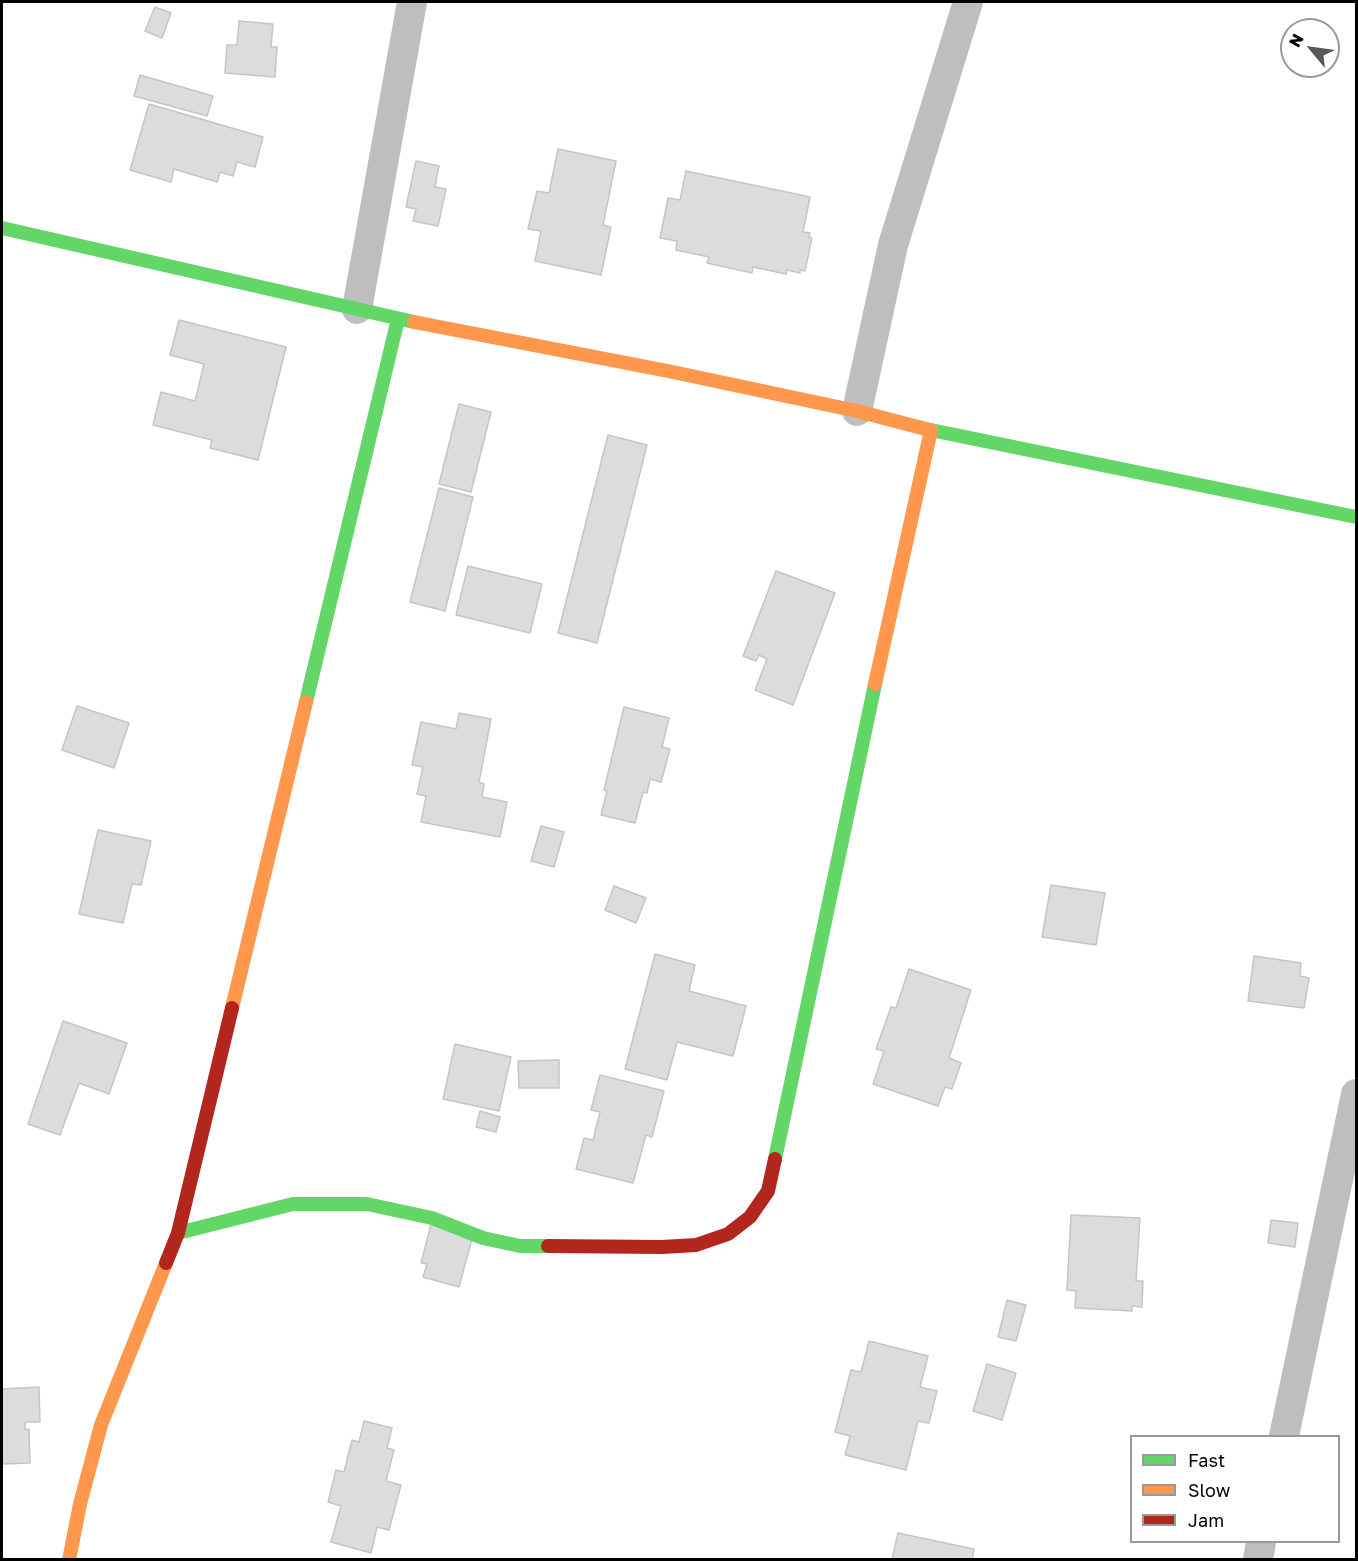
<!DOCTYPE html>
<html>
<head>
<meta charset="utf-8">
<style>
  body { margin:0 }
  #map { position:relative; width:1358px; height:1561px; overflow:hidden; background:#fff; font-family:"Golos Text",sans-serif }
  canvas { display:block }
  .frame { position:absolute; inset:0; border:3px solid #000; pointer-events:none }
  .legend { position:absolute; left:1130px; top:1435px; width:210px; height:108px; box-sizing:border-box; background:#fff; border:2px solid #999; margin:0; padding:8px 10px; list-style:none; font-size:18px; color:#000 }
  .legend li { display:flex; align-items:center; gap:12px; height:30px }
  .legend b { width:30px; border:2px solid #999 }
  .north { position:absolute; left:1280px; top:18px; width:60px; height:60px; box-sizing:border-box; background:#fff; border:2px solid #999; border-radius:50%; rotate:299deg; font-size:16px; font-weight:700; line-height:24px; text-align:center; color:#000 }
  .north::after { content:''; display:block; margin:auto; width:21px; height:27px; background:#595959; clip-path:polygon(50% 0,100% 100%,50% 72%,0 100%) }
</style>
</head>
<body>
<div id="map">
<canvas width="1358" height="1561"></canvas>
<div class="frame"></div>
<ul class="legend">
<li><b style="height:8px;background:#63d668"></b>Fast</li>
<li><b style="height:8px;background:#ff974d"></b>Slow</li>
<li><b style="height:8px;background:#b3261e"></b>Jam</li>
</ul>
<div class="north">N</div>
</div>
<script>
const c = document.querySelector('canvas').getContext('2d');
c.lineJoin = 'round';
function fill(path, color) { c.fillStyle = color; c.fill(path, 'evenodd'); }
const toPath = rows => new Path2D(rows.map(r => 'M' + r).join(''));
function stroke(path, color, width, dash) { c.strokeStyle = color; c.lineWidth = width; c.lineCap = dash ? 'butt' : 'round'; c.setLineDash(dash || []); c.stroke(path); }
const building = toPath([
  [155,7,171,13,162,38,145,31,155,7],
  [239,21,273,24,271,47,277,47,275,77,225,73,227,45,237,45,239,21],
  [140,75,213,96,207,116,134,96,140,75],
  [149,104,263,137,255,167,237,162,233,176,220,172,217,182,174,169,171,182,130,170,149,104],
  [558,149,616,161,603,225,611,227,601,275,535,261,541,231,528,229,537,191,549,193,558,149],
  [416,161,439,166,435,187,446,189,438,226,413,221,416,209,406,207,416,161],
  [686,171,810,197,803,232,810,233,809,238,812,238,805,271,800,270,800,273,787,270,786,274,753,267,752,273,707,263,709,257,676,250,677,241,660,238,668,198,680,200,686,171],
  [179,320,286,347,258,460,210,448,212,440,153,425,161,392,195,401,204,364,170,355,179,320],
  [459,404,491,412,471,492,439,484,459,404],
  [608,435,647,445,597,643,558,633,608,435],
  [439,488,473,497,445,611,410,602,439,488],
  [468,566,542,584,530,633,456,615,468,566],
  [776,571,835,593,793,705,755,690,767,659,759,655,756,661,743,656,776,571],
  [77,706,129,723,114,768,62,750,77,706],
  [624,707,669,718,662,747,670,749,661,782,650,779,647,793,643,792,635,823,601,815,607,791,604,790,624,707],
  [459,713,491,719,479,782,484,784,482,797,507,802,500,837,421,822,426,796,417,794,423,767,412,765,421,722,456,729,459,713],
  [541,826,564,832,554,867,531,861,541,826],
  [98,830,151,841,141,885,132,884,123,923,79,914,98,830],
  [1051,885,1105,893,1096,945,1042,937,1051,885],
  [614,886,646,898,636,923,605,910,614,886],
  [655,954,695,965,689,991,746,1006,733,1056,677,1042,667,1080,625,1069,655,954],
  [1254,956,1301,963,1300,976,1309,978,1304,1008,1248,1001,1254,956],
  [909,969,971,990,949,1058,961,1063,952,1089,945,1087,938,1106,873,1084,884,1051,876,1049,891,1007,896,1008,909,969],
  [63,1021,127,1043,109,1094,79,1083,60,1135,28,1124,63,1021],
  [455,1044,511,1057,499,1111,443,1099,455,1044],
  [559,1060,559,1088,519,1088,518,1061,559,1060],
  [600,1075,664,1091,652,1137,646,1135,633,1183,576,1169,584,1138,593,1140,600,1112,591,1110,600,1075],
  [480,1111,500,1117,496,1132,476,1127,480,1111],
  [1071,1215,1140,1218,1136,1281,1143,1281,1142,1307,1132,1306,1132,1311,1075,1308,1076,1291,1067,1290,1071,1215],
  [1271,1220,1298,1223,1295,1247,1268,1243,1271,1220],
  [431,1224,473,1235,459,1287,423,1277,427,1264,421,1263,431,1224],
  [1007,1300,1026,1305,1016,1341,998,1337,1007,1300],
  [869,1341,928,1356,920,1387,937,1391,929,1423,918,1421,906,1470,845,1455,850,1436,835,1432,851,1370,861,1372,869,1341],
  [987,1364,1016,1373,1002,1420,973,1411,987,1364],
  [39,1387,40,1422,25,1422,25,1430,29,1429,30,1463,2,1464,2,1389,39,1387],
  [364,1421,392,1428,387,1448,394,1450,386,1481,401,1485,389,1530,377,1527,371,1553,331,1542,341,1506,328,1502,336,1470,344,1472,352,1440,359,1442,364,1421],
  [898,1533,974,1549,972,1560,892,1560,898,1533]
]);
const street = toPath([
  [357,309,412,2],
  [857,411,893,245,968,2],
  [1284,1436,1356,1094],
  [1258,1560,1261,1542]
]);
const fast = toPath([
  [2,228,414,322],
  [926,429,1356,517],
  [306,702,398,319],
  [775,1159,875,684],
  [178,1233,293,1204,367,1204,432,1218,483,1238,520,1246,548,1246]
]);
const slow = toPath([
  [414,322,668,371,857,411,926,429],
  [875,684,931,430],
  [232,1008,306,702],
  [69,1560,80,1504,101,1425,166,1263]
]);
const jam = toPath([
  [548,1246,662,1247,696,1245,728,1234,750,1217,768,1191,775,1159],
  [166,1263,178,1233,232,1008]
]);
fill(building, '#dcdcdc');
stroke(building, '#c5c5c5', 1.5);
stroke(street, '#bebebe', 30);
stroke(fast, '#63d668', 14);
stroke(slow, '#ff974d', 14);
stroke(jam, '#b3261e', 14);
</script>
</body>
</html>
